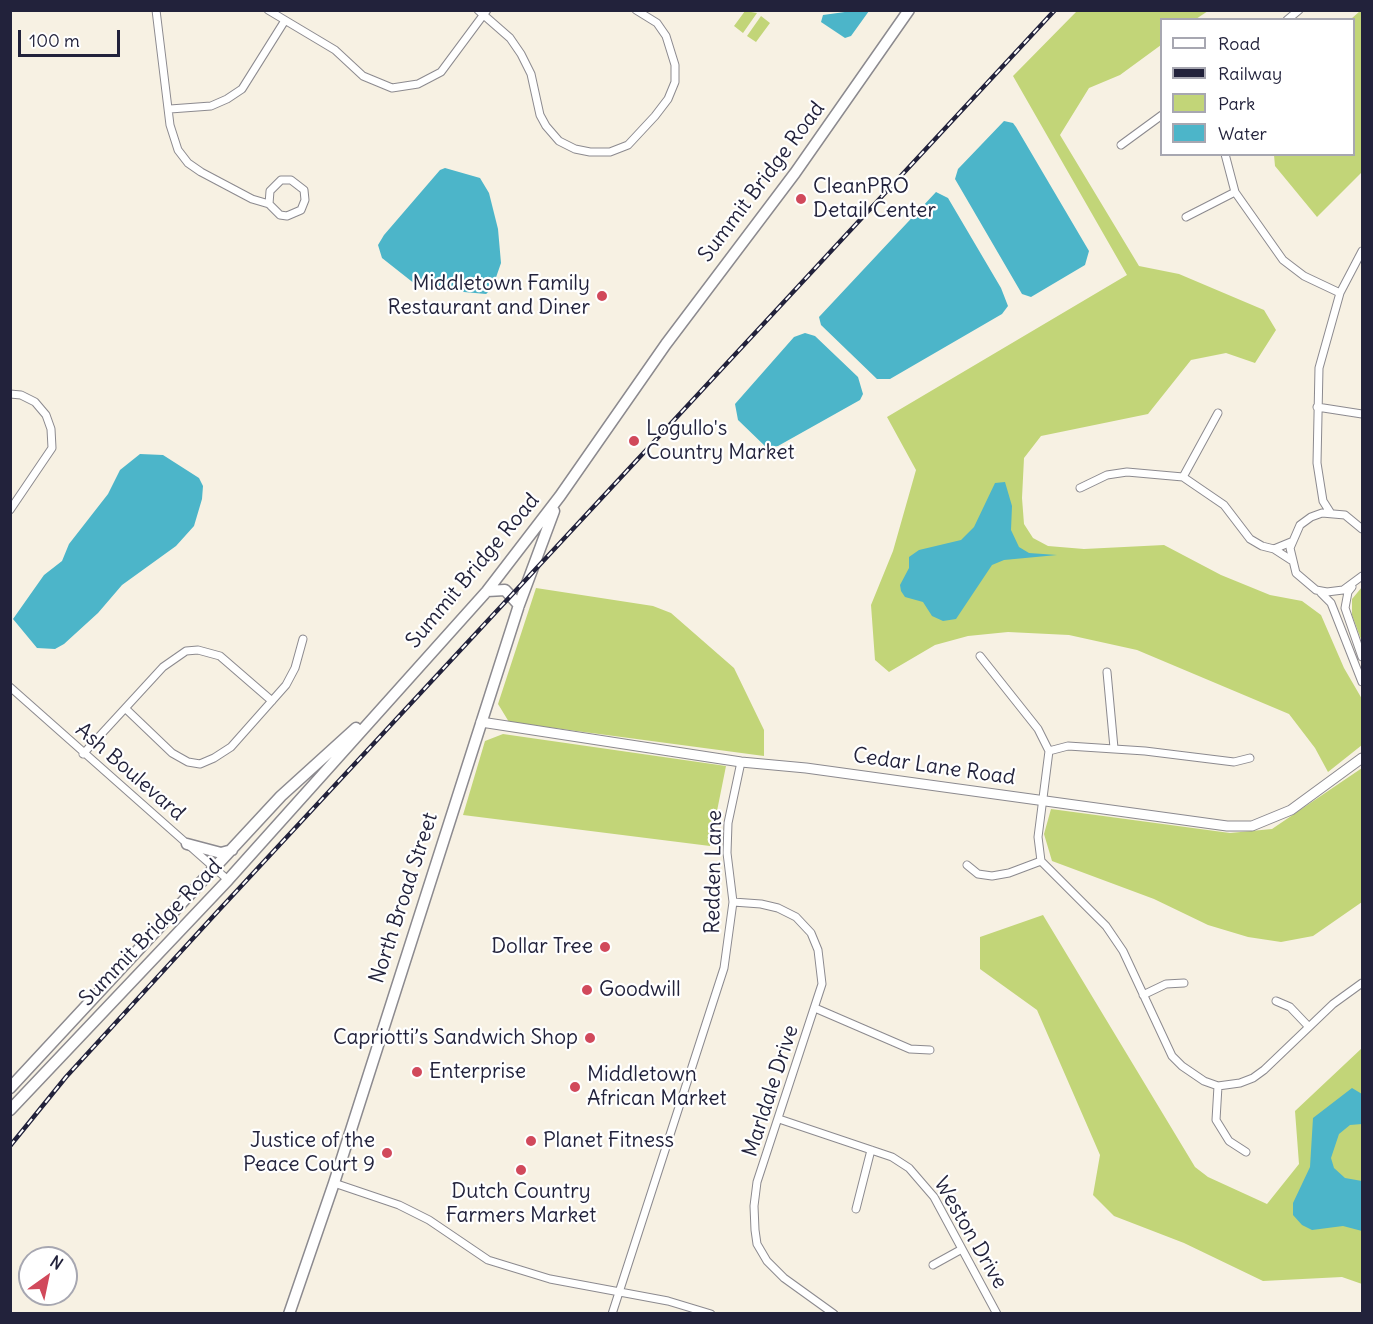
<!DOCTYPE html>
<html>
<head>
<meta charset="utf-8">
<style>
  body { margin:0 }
  #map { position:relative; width:1373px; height:1324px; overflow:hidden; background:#f7f1e3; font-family:Delius,sans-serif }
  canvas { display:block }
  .frame { position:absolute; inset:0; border:12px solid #22223b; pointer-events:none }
  .legend { position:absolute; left:1160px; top:18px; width:195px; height:138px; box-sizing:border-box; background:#fff; border:2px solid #a7a7b1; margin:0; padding:8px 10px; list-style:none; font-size:18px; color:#22223b }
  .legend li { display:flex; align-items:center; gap:12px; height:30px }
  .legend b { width:30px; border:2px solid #a7a7b1 }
  .north { position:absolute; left:18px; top:1246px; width:60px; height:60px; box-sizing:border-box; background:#fff; border:2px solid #a7a7b1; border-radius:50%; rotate:33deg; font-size:16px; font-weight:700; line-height:24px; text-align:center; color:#22223b }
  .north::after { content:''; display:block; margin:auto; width:21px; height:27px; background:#d1495b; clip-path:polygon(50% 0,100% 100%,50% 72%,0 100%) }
  .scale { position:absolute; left:18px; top:30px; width:102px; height:27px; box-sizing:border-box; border:3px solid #22223b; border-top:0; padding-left:8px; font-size:18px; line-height:21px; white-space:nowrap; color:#22223b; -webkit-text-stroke:4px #fff; paint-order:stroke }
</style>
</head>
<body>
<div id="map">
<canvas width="1373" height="1324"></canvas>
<div class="frame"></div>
<ul class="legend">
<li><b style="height:8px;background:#fff"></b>Road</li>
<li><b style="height:8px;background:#22223b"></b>Railway</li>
<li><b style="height:16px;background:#c2d578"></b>Park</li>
<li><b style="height:16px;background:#4cb5c9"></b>Water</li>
</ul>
<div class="north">N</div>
<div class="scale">100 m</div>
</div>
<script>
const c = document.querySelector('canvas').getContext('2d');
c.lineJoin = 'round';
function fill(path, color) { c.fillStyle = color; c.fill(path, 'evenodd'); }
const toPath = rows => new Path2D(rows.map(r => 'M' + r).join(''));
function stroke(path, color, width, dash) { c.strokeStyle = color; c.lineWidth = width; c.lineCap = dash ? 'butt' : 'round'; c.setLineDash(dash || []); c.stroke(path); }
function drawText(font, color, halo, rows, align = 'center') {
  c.font = font + ' Delius,sans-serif'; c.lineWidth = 4.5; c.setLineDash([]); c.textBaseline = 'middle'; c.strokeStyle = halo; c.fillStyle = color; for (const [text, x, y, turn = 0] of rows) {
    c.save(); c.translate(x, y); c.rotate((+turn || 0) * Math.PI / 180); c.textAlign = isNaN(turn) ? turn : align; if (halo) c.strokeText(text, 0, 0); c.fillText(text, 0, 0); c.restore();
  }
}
const green = toPath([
  [745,11,757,13,743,33,734,26],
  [1077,11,1208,11,1196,19,1162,20,1161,45,1120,75,1089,88,1060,135,1139,266,1179,274,1264,310,1276,330,1255,363,1226,353,1191,360,1148,414,1041,436,1024,458,1022,498,1024,524,1033,538,1048,546,1084,549,1164,545,1221,575,1270,595,1302,601,1321,615,1344,668,1362,699,1362,745,1328,772,1315,748,1289,714,1137,650,1069,635,1008,632,968,636,935,645,889,672,875,660,871,605,893,551,916,470,887,417,1127,275,1013,76],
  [1360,11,1362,11,1362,172,1317,217,1275,166,1274,155,1354,154,1354,20,1351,19],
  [761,16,770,23,756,42,747,36],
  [1362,587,1362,642,1352,615,1352,599],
  [536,588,653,606,671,613,734,668,764,730,764,756,509,722,498,704],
  [503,734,726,766,710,846,463,815,485,741],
  [1362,768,1362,902,1313,936,1281,942,1248,937,1208,925,1154,899,1052,861,1044,834,1051,809,1230,833,1272,829],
  [1043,915,1195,1167,1208,1177,1267,1204,1299,1164,1295,1111,1362,1048,1362,1284,1342,1277,1263,1281,1184,1243,1114,1216,1093,1195,1100,1155,1037,1010,980,969,980,937]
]);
const water = toPath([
  [852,11,869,11,851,36,845,38,821,22,823,15],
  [1004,121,1013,123,1016,127,1089,251,1085,265,1031,297,1022,294,955,179,958,169],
  [445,168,480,178,489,193,498,229,501,263,492,289,486,294,420,288,382,258,378,245,384,235,440,170],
  [936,192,948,198,1001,288,1008,306,1002,314,890,379,877,379,821,325,819,317],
  [805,333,815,336,858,377,863,394,860,400,778,446,767,448,738,420,735,404,794,337],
  [140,454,163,455,199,478,203,486,202,499,194,526,176,546,122,585,98,613,64,644,55,649,37,648,13,619,44,575,62,561,69,544,108,494,120,470],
  [1005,482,1012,506,1011,530,1019,547,1029,553,1057,555,1004,560,992,565,956,619,943,621,932,616,923,602,905,597,901,591,900,585,909,568,909,557,919,550,961,540,974,527,995,483],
  [1352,1088,1362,1094,1362,1124,1350,1125,1339,1134,1331,1158,1334,1168,1345,1178,1362,1181,1362,1231,1343,1226,1312,1230,1302,1225,1293,1215,1293,1203,1310,1167,1313,1118]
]);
const street = toPath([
  [156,10,170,125,178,150,188,163,201,172,252,199,269,204,280,215,287,216,301,210,305,200,304,190,291,180,281,180,270,191,269,204],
  [268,10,335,50,363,76,392,88,418,84,441,72,487,10],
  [478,10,510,38,521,54,531,74,540,115,546,126,559,141,575,149,590,152,610,152,628,145,655,116,668,99,675,82,675,65,666,36,657,23,636,10],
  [1287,20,1299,10],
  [170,109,211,106,227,99,242,89,284,22],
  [1121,145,1162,115],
  [1225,154,1235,192,1283,260,1304,276,1340,293],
  [1186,217,1235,192],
  [10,394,21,395,35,402,46,415,51,429,52,448,10,510],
  [1317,407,1362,414],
  [1183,477,1218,413],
  [1080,488,1107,475,1127,472,1183,477,1224,505,1250,539,1262,546,1274,549,1291,560],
  [1330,512,1323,501,1317,463,1319,368,1340,293,1362,251],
  [1362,529,1345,515,1322,513,1311,517,1300,525,1290,548,1296,573,1316,590,1327,592,1343,590,1362,576],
  [1274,549,1291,542],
  [1352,587,1348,592,1345,608,1362,657],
  [1321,593,1331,603,1362,682],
  [980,656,1038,729,1049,751],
  [1107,672,1114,748],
  [10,687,228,880],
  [126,709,172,753,188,762,200,764,214,758,231,747,286,685,295,668,303,639],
  [83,754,163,667,186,651,198,650,220,656,272,701],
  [1250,758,1234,762,1145,751,1068,746,1049,751,1038,837,1041,861,1106,926,1123,951,1172,1056,1182,1066,1204,1081,1218,1086,1240,1083,1253,1078,1264,1070,1333,1004,1362,983],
  [967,865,978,874,992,876,1009,873,1041,861],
  [733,902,761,904,778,908,796,917,811,933,818,950,822,984,757,1182,754,1206,755,1230,757,1244,767,1261,784,1278,834,1314],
  [1143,995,1166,984,1184,983],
  [1276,1001,1290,1007,1309,1027],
  [815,1008,910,1049,930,1050],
  [1218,1086,1216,1120,1229,1141,1246,1152],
  [779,1119,892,1157,909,1168,934,1197,997,1314],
  [334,1183,399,1205,429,1220,488,1260,550,1279,668,1301,711,1314],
  [856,1209,871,1150],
  [933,1265,962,1249],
  [612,1314,724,968,733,902,727,853,728,823,741,762]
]);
const secondary = toPath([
  [481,722,741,762,806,768,1227,826,1252,826,1291,810,1362,758]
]);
const primary = toPath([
  [487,591,505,590,519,605],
  [187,844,221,853,232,850],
  [10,1088,281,796,356,728],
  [10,1110,228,880,487,591,560,496,666,344,795,173,909,10],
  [289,1314,334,1183,519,605,554,511]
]);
const rail = toPath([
  [10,1146,66,1077,219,910,1055,10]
]);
const markers = [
  [801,199,6,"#d1495b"],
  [602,296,6,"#d1495b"],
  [634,441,6,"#d1495b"],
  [605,947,6,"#d1495b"],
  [587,990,6,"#d1495b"],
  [590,1038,6,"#d1495b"],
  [417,1072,6,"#d1495b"],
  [575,1087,6,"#d1495b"],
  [531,1141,6,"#d1495b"],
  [387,1153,6,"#d1495b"],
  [521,1170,6,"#d1495b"]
];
const streetNames = [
  ["Summit Bridge Road",762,182,-53],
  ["Summit Bridge Road",473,571,-50],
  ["Cedar Lane Road",934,767,8],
  ["Ash Boulevard",130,772,41],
  ["Redden Lane",714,872,-89],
  ["North Broad Street",404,898,-72],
  ["Summit Bridge Road",151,933,-46],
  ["Marldale Drive",771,1091,-72],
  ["Weston Drive",970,1233,60]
];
const poiNames = [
  ["CleanPRO",813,187],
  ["Detail Center",813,211],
  ["Middletown Family",590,284,"right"],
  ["Restaurant and Diner",590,308,"right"],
  ["Logullo's",646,429],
  ["Country Market",646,453],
  ["Dollar Tree",593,947,"right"],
  ["Goodwill",599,990],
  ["Capriotti’s Sandwich Shop",578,1038,"right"],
  ["Enterprise",429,1072],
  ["Middletown",587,1075],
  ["African Market",587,1099],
  ["Justice of the",375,1141,"right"],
  ["Peace Court 9",375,1165,"right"],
  ["Planet Fitness",543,1141],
  ["Dutch Country",521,1192,"center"],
  ["Farmers Market",521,1216,"center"]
];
fill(green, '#c2d578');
fill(water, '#4cb5c9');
stroke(street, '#8c8a8f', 9);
stroke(secondary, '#8c8a8f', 11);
stroke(primary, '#8c8a8f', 13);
stroke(street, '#fff', 7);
stroke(secondary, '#fff', 9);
stroke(primary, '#fff', 10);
stroke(rail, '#22223b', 4.5);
stroke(rail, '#fff', 2, [7]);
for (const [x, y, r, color] of markers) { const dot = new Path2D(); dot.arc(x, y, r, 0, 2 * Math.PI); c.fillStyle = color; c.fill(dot); stroke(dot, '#fff', 2); }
drawText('21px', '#22223b', '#fff', streetNames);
drawText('21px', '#22223b', '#fff', poiNames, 'left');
</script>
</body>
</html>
